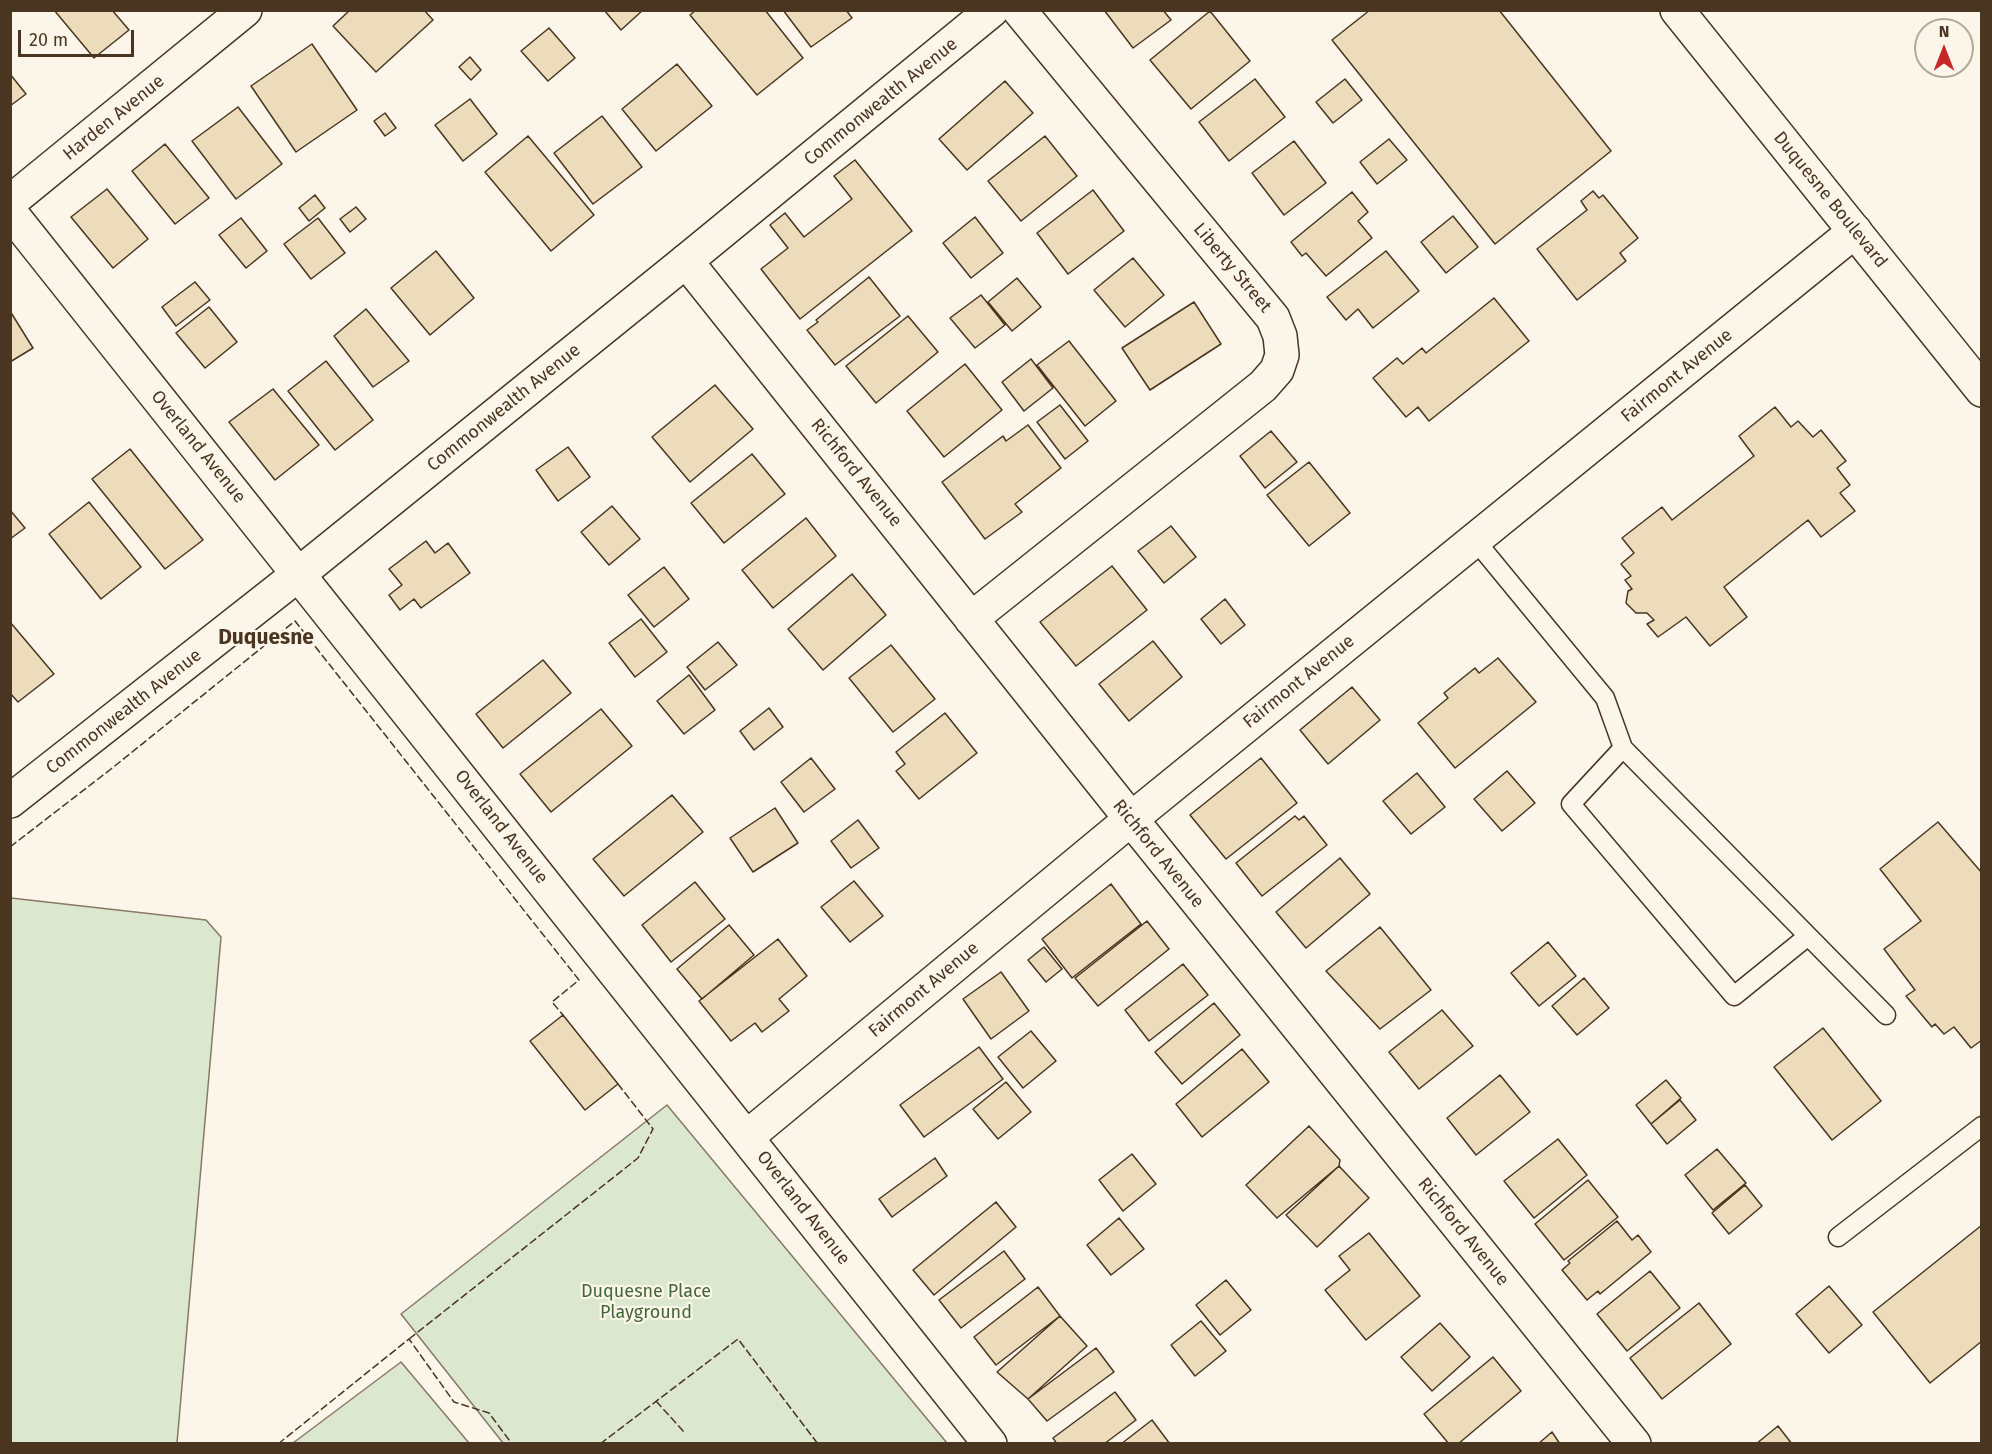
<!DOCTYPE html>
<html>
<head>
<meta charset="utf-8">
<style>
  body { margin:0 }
  #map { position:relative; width:1992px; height:1454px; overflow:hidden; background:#fbf6e9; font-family:"Fira Sans",sans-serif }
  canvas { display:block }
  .frame { position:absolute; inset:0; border:12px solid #4a3520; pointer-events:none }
  .north { position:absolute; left:1914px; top:18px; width:60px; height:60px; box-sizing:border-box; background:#fbf6e9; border:2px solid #b4a999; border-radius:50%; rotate:0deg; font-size:16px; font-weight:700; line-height:24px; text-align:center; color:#4a3520 }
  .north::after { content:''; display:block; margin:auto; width:21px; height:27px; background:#c62828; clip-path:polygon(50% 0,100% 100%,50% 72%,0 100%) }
  .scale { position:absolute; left:18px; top:30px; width:116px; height:27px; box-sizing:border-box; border:3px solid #4a3520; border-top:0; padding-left:8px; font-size:18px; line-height:21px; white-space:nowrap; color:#4a3520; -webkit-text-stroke:4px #fbf6e9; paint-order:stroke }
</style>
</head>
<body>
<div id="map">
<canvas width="1992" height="1454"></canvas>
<div class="frame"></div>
<div class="north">N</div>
<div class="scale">20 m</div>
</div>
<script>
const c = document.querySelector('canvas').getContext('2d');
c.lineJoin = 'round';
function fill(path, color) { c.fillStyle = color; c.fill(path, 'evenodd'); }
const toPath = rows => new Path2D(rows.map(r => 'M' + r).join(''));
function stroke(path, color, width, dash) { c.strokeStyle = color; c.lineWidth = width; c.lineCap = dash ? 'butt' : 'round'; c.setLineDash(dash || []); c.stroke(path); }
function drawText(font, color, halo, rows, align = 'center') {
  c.font = font + ' "Fira Sans",sans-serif'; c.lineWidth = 4.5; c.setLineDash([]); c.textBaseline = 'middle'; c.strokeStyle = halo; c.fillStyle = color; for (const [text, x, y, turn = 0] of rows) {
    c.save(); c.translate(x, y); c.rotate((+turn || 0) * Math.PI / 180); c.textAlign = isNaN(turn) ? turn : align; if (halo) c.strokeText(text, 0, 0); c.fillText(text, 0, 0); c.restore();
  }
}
const green = toPath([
  [11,898,206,920,221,937,177,1443,11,1443,11,898],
  [667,1105,947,1443,503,1443,401,1314,667,1105],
  [401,1362,469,1443,293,1443,401,1362]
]);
const building = toPath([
  [54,10,112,10,129,30,94,58,54,10],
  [350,10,424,10,433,20,376,72,333,26,350,10],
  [604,10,643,10,621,30,604,10],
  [696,10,765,10,803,58,757,95,690,15,696,10],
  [783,10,846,10,852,18,811,47,783,10],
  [1104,10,1163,10,1171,20,1133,48,1104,10],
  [1370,10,1499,10,1611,151,1495,244,1332,40,1370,10],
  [1210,11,1250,61,1191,109,1150,60,1210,11],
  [549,28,575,58,548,81,521,51,549,28],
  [312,44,357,110,296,152,251,86,312,44],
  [470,57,481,70,471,80,459,67,470,57],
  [677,64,712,106,656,151,622,109,677,64],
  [10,74,26,94,10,106,10,74],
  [1255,79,1285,117,1229,161,1199,122,1255,79],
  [1345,79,1362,100,1333,123,1316,102,1345,79],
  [1005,81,1033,113,967,170,939,139,1005,81],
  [470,99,497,134,463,161,435,125,470,99],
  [238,107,282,164,236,199,192,141,238,107],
  [385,113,396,128,385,136,374,121,385,113],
  [602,116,642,167,593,204,554,153,602,116],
  [528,136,594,215,551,251,485,172,528,136],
  [1045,136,1077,176,1021,221,988,181,1045,136],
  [1389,139,1407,160,1377,184,1360,162,1389,139],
  [1294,141,1326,183,1284,215,1252,173,1294,141],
  [165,144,209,198,175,224,132,171,165,144],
  [855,160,912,231,800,319,761,269,788,248,770,225,785,213,804,237,852,199,834,176,855,160],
  [107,189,148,239,113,268,71,217,107,189],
  [1093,190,1124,231,1068,274,1037,233,1093,190],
  [1593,191,1599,198,1603,195,1638,238,1620,253,1626,261,1577,300,1537,249,1587,210,1581,201,1593,191],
  [1352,192,1368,212,1358,221,1372,238,1326,276,1306,253,1302,256,1291,242,1352,192],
  [315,195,325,208,309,221,299,208,315,195],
  [356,207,366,219,350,232,340,219,356,207],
  [1453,216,1478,247,1446,273,1421,242,1453,216],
  [975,217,1003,253,971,278,943,243,975,217],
  [241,218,267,251,246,268,219,235,241,218],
  [318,218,345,253,311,279,284,244,318,218],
  [436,251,474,298,430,335,391,288,436,251],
  [1386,251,1419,291,1373,328,1358,309,1346,320,1327,297,1386,251],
  [1133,258,1164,295,1125,327,1094,290,1133,258],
  [869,277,900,316,835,365,807,330,818,322,816,320,869,277],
  [1017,278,1041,307,1012,331,988,302,1017,278],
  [195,282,210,300,176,326,162,307,195,282],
  [981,295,1005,325,975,348,950,318,981,295],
  [1494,298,1529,341,1429,421,1418,407,1406,417,1373,378,1397,358,1403,364,1422,348,1426,353,1494,298],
  [1194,302,1221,344,1150,390,1122,348,1194,302],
  [209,307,237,342,205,368,176,333,209,307],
  [366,309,409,361,373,387,334,336,366,309],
  [10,311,33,348,10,362,10,311],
  [908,316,938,352,876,403,846,366,908,316],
  [1069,341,1116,401,1085,426,1037,365,1069,341],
  [1031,359,1053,388,1024,411,1002,382,1031,359],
  [326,361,373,420,335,450,288,391,326,361],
  [965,364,1002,410,944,457,907,411,965,364],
  [715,385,753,429,690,482,652,437,715,385],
  [273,389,319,445,275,480,229,422,273,389],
  [1060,405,1088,441,1065,459,1037,422,1060,405],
  [1775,407,1791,427,1798,421,1813,437,1821,430,1846,461,1837,468,1850,485,1840,493,1855,511,1821,537,1808,520,1724,587,1747,617,1710,646,1686,617,1658,637,1647,624,1654,620,1647,613,1636,613,1626,603,1628,591,1632,589,1625,580,1631,576,1621,564,1634,553,1622,538,1662,507,1672,520,1754,456,1739,436,1775,407],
  [1028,425,1061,468,1015,504,1022,512,985,539,942,482,1003,436,1006,441,1028,425],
  [1271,431,1297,462,1265,488,1240,456,1271,431],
  [568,447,590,477,558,501,536,470,568,447],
  [130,449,203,540,165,569,92,479,130,449],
  [752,454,785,494,724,543,691,503,752,454],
  [1309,462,1350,513,1309,546,1267,495,1309,462],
  [89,502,141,567,101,599,49,534,89,502],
  [612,506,640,539,609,565,581,532,612,506],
  [10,510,25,528,10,539,10,510],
  [806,518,836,556,773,608,742,570,806,518],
  [1171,526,1196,557,1164,583,1138,551,1171,526],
  [426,541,435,553,448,543,470,573,421,608,414,599,400,610,389,595,402,585,389,569,426,541],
  [1112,566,1147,610,1076,666,1040,622,1112,566],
  [664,567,689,599,654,627,628,595,664,567],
  [852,574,886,615,823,670,788,629,852,574],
  [1225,599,1245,625,1221,644,1201,619,1225,599],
  [641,619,667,652,635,677,609,643,641,619],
  [10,622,54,674,18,702,10,693,10,622],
  [1153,641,1182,677,1129,721,1099,684,1153,641],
  [718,642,737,665,705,690,687,667,718,642],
  [891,645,935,699,893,732,849,678,891,645],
  [1498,658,1536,702,1455,768,1418,723,1448,698,1444,693,1475,668,1479,673,1498,658],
  [543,660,571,693,503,748,476,714,543,660],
  [689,675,715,710,684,734,657,701,689,675],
  [1352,687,1380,720,1328,764,1300,730,1352,687],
  [769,708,783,727,754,750,740,731,769,708],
  [601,709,632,746,551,812,520,774,601,709],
  [945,713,977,753,919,799,896,771,905,764,896,752,945,713],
  [811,758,835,789,804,812,781,782,811,758],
  [1261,758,1297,803,1226,859,1190,815,1261,758],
  [1507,771,1535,803,1502,831,1474,799,1507,771],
  [1417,773,1445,807,1411,834,1383,801,1417,773],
  [672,795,703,832,624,896,593,859,672,795],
  [775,808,798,843,753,872,730,838,775,808],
  [1295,816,1299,820,1304,816,1327,845,1262,896,1236,863,1295,816],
  [858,820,879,848,851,868,831,841,858,820],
  [1938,822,1982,873,1982,1040,1971,1048,1954,1027,1944,1034,1935,1024,1932,1027,1906,996,1915,990,1884,949,1921,921,1880,869,1938,822],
  [1340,858,1370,894,1306,948,1276,912,1340,858],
  [854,881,883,916,850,942,821,907,854,881],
  [695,882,725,919,671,962,642,925,695,882],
  [1111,884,1141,924,1072,978,1042,939,1111,884],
  [1147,921,1169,949,1098,1006,1075,978,1147,921],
  [729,925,754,955,702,999,677,969,729,925],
  [1380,927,1431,990,1380,1029,1326,971,1380,927],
  [778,939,807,976,779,999,789,1011,762,1032,755,1023,731,1041,699,1001,778,939],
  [1548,942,1576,976,1539,1006,1511,973,1548,942],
  [1044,947,1062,969,1046,982,1028,960,1044,947],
  [1183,964,1208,995,1149,1041,1125,1010,1183,964],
  [1001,972,1029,1011,991,1039,963,999,1001,972],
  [1584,978,1609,1008,1577,1035,1552,1006,1584,978],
  [1214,1003,1240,1035,1182,1084,1155,1052,1214,1003],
  [1442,1010,1473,1046,1419,1089,1389,1052,1442,1010],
  [563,1015,618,1084,585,1110,530,1041,563,1015],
  [1823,1028,1881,1101,1832,1140,1774,1067,1823,1028],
  [1031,1031,1056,1061,1023,1088,998,1057,1031,1031],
  [979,1047,1003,1079,924,1137,900,1105,979,1047],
  [1242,1049,1269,1082,1202,1137,1176,1104,1242,1049],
  [1500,1075,1530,1112,1476,1155,1447,1118,1500,1075],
  [1666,1080,1681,1098,1651,1124,1636,1105,1666,1080],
  [1006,1082,1031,1112,998,1139,973,1109,1006,1082],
  [1680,1100,1696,1120,1667,1144,1651,1124,1680,1100],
  [1309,1126,1340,1160,1339,1166,1277,1218,1246,1185,1309,1126],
  [1558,1139,1587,1175,1534,1218,1504,1181,1558,1139],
  [1717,1149,1746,1183,1713,1210,1685,1175,1717,1149],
  [1132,1154,1156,1184,1123,1211,1099,1180,1132,1154],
  [935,1158,947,1176,892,1217,879,1199,935,1158],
  [1339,1166,1369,1198,1317,1247,1286,1215,1339,1166],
  [1588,1180,1618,1217,1564,1260,1535,1224,1588,1180],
  [1745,1185,1762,1206,1729,1234,1712,1213,1745,1185],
  [996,1202,1016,1227,934,1295,913,1270,996,1202],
  [1119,1218,1144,1249,1111,1275,1087,1245,1119,1218],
  [1617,1221,1632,1240,1638,1235,1651,1252,1600,1294,1598,1291,1587,1300,1562,1270,1570,1263,1568,1261,1617,1221],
  [1982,1225,1982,1341,1930,1383,1873,1312,1982,1225],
  [1369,1233,1420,1296,1366,1340,1325,1290,1350,1270,1339,1256,1369,1233],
  [1004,1251,1025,1279,961,1328,939,1300,1004,1251],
  [1650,1271,1680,1308,1627,1351,1597,1314,1650,1271],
  [1226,1280,1251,1310,1220,1335,1196,1305,1226,1280],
  [1829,1286,1862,1325,1829,1353,1796,1314,1829,1286],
  [1038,1287,1060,1316,996,1365,974,1337,1038,1287],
  [1699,1303,1731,1344,1662,1399,1630,1358,1699,1303],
  [1060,1316,1087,1346,1028,1399,997,1372,1060,1316],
  [1201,1321,1226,1351,1195,1376,1171,1345,1201,1321],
  [1440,1323,1470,1357,1432,1391,1401,1357,1440,1323],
  [1096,1348,1114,1372,1047,1421,1028,1399,1096,1348],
  [1493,1357,1521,1391,1458,1444,1449,1444,1424,1414,1493,1357],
  [1115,1392,1136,1420,1104,1444,1057,1444,1053,1438,1115,1392],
  [1152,1420,1170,1444,1121,1444,1152,1420],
  [1778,1426,1792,1444,1756,1444,1778,1426],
  [1552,1432,1560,1444,1538,1444,1552,1432]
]);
const lane = toPath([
  [1475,540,1605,698,1623,748,1886,1015],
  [1623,748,1571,804,1734,996,1808,936],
  [1838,1237,1982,1126]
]);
const street = toPath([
  [10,202,245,10],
  [10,212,990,1444],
  [686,261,1131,819,1634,1444],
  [971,619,1263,386,1277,370,1282,355,1280,336,1273,318,1019,10],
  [747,1137,1131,819,1855,231]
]);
const secondary = toPath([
  [10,801,300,573,686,261,992,10]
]);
const primary = toPath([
  [1677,10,1982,390]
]);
const fence = toPath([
  [10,847,111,769,295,621,579,980,552,1002,563,1015],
  [409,1339,638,1158,653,1129,618,1084],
  [656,1401,685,1433],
  [278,1444,409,1339,454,1402,489,1413,512,1444],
  [600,1444,738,1339,818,1444]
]);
const streetNames = [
  ["Commonwealth Avenue",881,102,-39],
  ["Harden Avenue",114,118,-39],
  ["Duquesne Boulevard",1830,200,51],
  ["Liberty Street",1232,268,50],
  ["Fairmont Avenue",1677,376,-39],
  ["Commonwealth Avenue",504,408,-39],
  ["Overland Avenue",198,447,51],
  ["Richford Avenue",856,473,51],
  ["Fairmont Avenue",1299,682,-39],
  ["Commonwealth Avenue",124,712,-38],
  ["Overland Avenue",501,827,52],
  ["Richford Avenue",1158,854,51],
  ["Fairmont Avenue",924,990,-40],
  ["Overland Avenue",803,1208,52],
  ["Richford Avenue",1463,1232,51]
];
const parkNames = [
  ["Duquesne Place",646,1292],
  ["Playground",646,1313]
];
const quarterNames = [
  ["Duquesne",266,638]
];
fill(green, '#dce7d0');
stroke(green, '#887966', 1.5);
fill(building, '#ecdcbc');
stroke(building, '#4a3520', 1.5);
stroke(lane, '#4a3520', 21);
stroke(street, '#4a3520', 36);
stroke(secondary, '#4a3520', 36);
stroke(primary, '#4a3520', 36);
stroke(lane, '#fbf6e9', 18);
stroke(street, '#fbf6e9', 33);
stroke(secondary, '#fbf6e9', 33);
stroke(primary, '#fbf6e9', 33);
stroke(fence, '#4a3520', 1.5, [8, 3]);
drawText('18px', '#4a3520', '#fbf6e9', streetNames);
drawText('18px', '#436837', '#fbf6e9', parkNames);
drawText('bold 21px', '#4a3520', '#fbf6e9', quarterNames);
</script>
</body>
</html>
